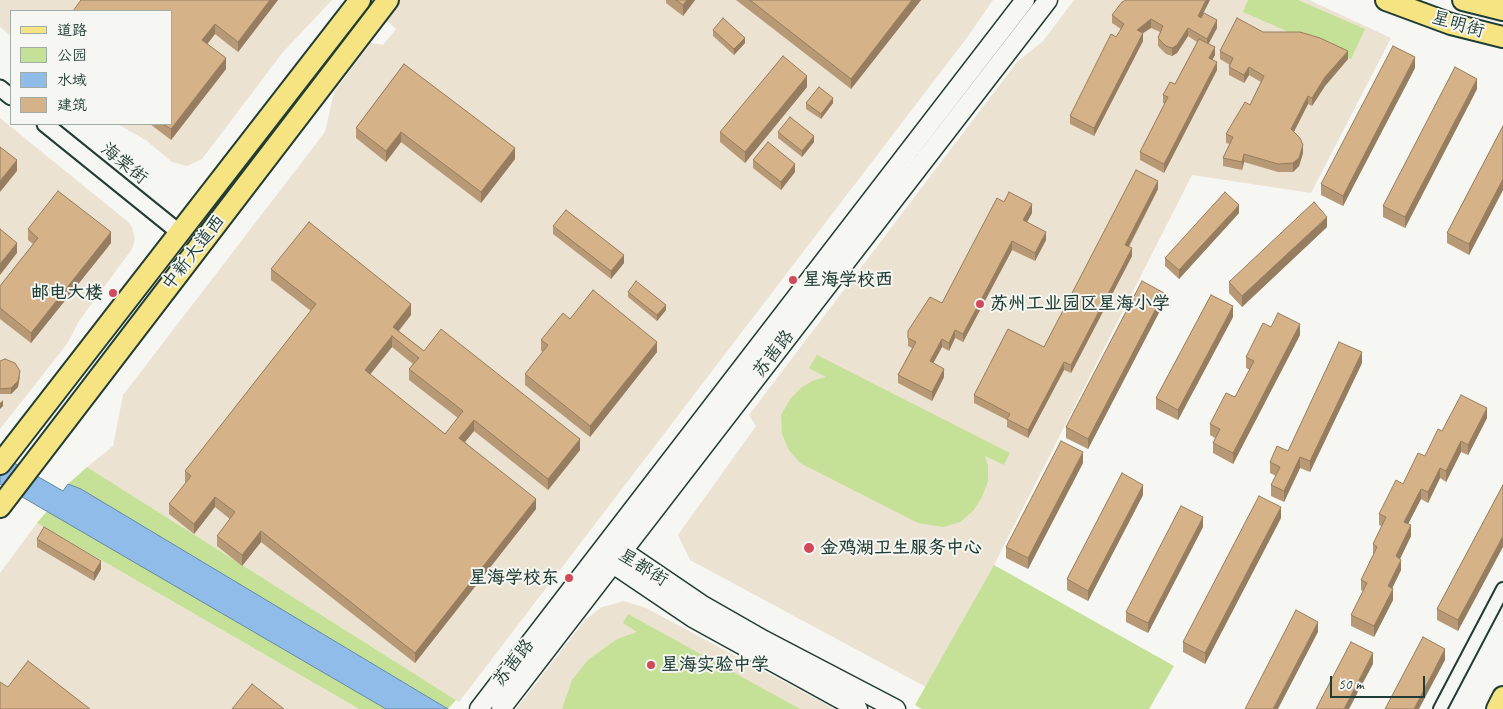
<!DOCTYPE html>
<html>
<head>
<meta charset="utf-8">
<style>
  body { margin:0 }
  #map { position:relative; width:1503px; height:709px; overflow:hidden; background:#f6f6f2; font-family:Caveat,"LXGW WenKai TC",sans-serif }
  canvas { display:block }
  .legend { position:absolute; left:10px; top:10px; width:162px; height:115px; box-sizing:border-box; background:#f6f6f2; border:1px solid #a0aca6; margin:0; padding:6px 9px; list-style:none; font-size:15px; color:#1f3d34 }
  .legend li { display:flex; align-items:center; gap:10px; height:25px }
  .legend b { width:25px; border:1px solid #a0aca6 }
  .scale { position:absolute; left:1330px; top:676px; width:95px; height:22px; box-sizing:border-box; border:2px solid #1f3d34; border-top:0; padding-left:6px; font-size:15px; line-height:18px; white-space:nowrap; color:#1f3d34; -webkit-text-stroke:4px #f6f6f2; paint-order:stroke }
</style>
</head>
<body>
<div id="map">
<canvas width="1503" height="709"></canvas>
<ul class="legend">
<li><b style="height:6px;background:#f6e381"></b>道路</li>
<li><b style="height:14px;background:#c5e198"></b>公园</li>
<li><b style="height:14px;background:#90bce9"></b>水域</li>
<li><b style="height:14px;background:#d6b288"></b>建筑</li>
</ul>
<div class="scale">50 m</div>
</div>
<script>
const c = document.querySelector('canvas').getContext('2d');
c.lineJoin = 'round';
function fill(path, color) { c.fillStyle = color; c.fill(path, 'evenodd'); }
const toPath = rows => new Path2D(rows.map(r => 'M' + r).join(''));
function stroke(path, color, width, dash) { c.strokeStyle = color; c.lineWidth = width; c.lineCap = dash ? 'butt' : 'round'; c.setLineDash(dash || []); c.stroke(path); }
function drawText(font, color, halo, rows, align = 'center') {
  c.font = font + ' Caveat,"LXGW WenKai TC",sans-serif'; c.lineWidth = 4; c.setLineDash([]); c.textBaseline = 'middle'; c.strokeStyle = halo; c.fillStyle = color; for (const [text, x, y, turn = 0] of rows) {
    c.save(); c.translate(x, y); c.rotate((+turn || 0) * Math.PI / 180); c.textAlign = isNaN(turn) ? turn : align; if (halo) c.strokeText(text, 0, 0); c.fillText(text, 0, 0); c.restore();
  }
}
const built = toPath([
  [0,0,332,0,283,52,202,159,187,166,172,162,147,141,118,124,171,124,171,11,11,11,11,36,0,27],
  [396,0,993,0,969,35,459,702,87,467,113,446,123,395,325,132,334,92,371,43,383,45,396,29,383,17],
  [1074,0,1309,0,1391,38,1311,193,1192,175,994,565,926,687,690,560,678,535,756,426,749,415,1017,62,1043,41],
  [0,118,127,221,132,227,135,239,132,249,79,321,67,344,0,429],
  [37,523,359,709,0,709,0,573],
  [624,601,646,608,835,709,516,709,585,620,602,607]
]);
const green = toPath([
  [1248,0,1298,0,1365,29,1351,59,1243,12],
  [817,355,1010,453,1004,465,985,456,988,466,988,481,982,497,973,511,960,522,943,527,918,523,800,463,789,450,782,434,781,415,791,398,802,387,812,381,826,377,809,368],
  [87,467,456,700,448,709,81,489,68,484],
  [47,511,386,709,359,709,37,523],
  [994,565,1174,666,1149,709,922,709,915,705],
  [628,614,800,709,562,709,572,680,588,660,617,639,637,632,623,623]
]);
const water = toPath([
  [0,455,63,491,68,484,81,489,448,709,386,709,0,484,0,455]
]);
const minor = toPath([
  [1440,709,1503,589]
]);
const tertiary = toPath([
  [0,88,11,97],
  [45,124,180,233]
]);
const secondary = toPath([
  [612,549,623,551,701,604,764,640,896,709],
  [608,554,613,564,693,618,858,709],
  [479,709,1025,0],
  [501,709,1048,0]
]);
const primary = toPath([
  [1386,0,1451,24,1503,37],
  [1463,0,1503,10],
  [0,464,360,0],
  [0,507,388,0],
  [1497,709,1503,697]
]);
const wall = toPath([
  [81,0,278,0,238,52,215,34,207,44,226,69,171,140,150,124,171,124],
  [666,0,695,0,683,16,666,3],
  [736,0,921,0,851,89],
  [1112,15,1201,18,1217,28,1208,44,1215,55,1212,60,1217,70,1164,173,1140,160,1140,152,1165,104,1163,103,1163,95,1175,84,1197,42,1188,36,1177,53,1172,56,1166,54,1158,46,1158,38,1160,32,1151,28,1143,33,1143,41,1094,136,1070,124,1070,116,1121,29,1112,23],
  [713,30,745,43,734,55,713,36],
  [1263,32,1348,59,1325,86,1312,106,1308,104,1294,132,1303,153,1299,166,1293,172,1278,172,1244,162,1242,170,1223,166,1223,158,1230,144,1226,143,1226,134,1250,105,1261,82,1249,75,1244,83,1229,75,1229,67,1230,65,1220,59,1220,51],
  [404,64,515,159,481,203,401,142,386,162,356,138,356,128],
  [1415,68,1343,206,1321,195,1321,184],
  [807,87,745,163,720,142,720,132],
  [1477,89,1405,228,1383,217,1383,206],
  [806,103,833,103,821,119,806,109],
  [1503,126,1503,190,1469,255,1447,243,1447,233],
  [778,132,814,142,802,157,778,138],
  [753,160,795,172,781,190,753,168],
  [1158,189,1129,247,1132,256,1071,373,1064,370,1028,438,1007,427,1007,420,974,403,974,395,1044,347],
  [1032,213,1027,222,1046,240,1035,261,1012,250,963,342,955,338,949,351,942,347,933,363,944,377,932,401,898,383,898,375,912,348,908,346,908,331,942,303],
  [1239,213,1179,279,1165,266,1165,258],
  [553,226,624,263,611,279,553,234],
  [1327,227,1242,307,1229,293,1229,282],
  [28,229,111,243,31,343,0,319,0,286,33,244,28,240],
  [271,269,411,315,399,331,424,351,580,450,548,490,474,431,465,442,536,509,415,663,261,542,242,566,217,546,217,536,230,519,215,507,194,534,169,514,169,504,186,483,185,482,185,471,311,311,271,280],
  [392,347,413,364,409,369,409,380,458,418,445,434,370,374],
  [628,292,666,310,657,321,628,297],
  [1164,303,1088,449,1066,438,1066,427],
  [1233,317,1178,420,1156,409,1156,398],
  [570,319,657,352,590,437,525,385,525,374,543,352,541,351,541,340],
  [1271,327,1300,335,1233,464,1213,453,1213,443,1215,438,1210,435,1210,424,1235,397,1250,370,1246,368,1246,357],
  [0,361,20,377,18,387,11,394,0,394],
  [1362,363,1310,472,1300,468,1284,502,1271,496,1271,485,1276,476,1270,473,1270,462,1288,451],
  [1487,418,1468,455,1461,452,1446,482,1440,478,1428,503,1421,499,1408,524,1411,536,1400,559,1401,570,1392,588,1393,600,1374,637,1351,626,1351,615,1363,591,1361,590,1361,580,1373,555,1373,544,1382,526,1379,525,1379,514,1425,456,1442,431],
  [1083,463,1028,569,1006,558,1006,547],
  [1503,485,1458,631,1437,620,1437,609],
  [1143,495,1088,601,1067,590,1067,579],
  [1281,518,1205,664,1183,652,1183,642],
  [1203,527,1148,633,1126,622,1126,612],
  [37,539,101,569,94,581,37,547]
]);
const shadedWall = toPath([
  [270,0,278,0,238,52,238,42],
  [687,0,695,0,683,16,683,5],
  [912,0,921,0,851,89,851,79],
  [1206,0,1210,0,1198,24,1198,16],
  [1151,19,1151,28,1143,33,1143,41,1094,136,1094,128,1137,30],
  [1217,20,1217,28,1207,47,1207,39],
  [215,24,215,34,202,51,202,40],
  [1188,28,1188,36,1177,53,1172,56,1172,48],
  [745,38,745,43,734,55,734,49],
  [1215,47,1215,55,1209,66,1209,58],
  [1348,51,1348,59,1325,86,1312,106,1312,98,1325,77],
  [1415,57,1415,68,1343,206,1343,196],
  [226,58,226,69,171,140,171,129],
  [1217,62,1217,70,1164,173,1164,164],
  [1249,67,1249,75,1244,83,1244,75],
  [807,76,807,87,745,163,745,152],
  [1477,79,1477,89,1405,228,1405,217],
  [1308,96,1308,104,1291,137,1291,129],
  [833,98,833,103,821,119,821,114],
  [401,132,401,142,386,162,386,151],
  [814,136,814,142,802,157,802,151],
  [1303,145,1303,153,1299,166,1293,172,1293,163],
  [515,148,515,159,481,203,481,192],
  [1244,154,1244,162,1242,170,1242,162],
  [17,160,17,171,0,192,0,181],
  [795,164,795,172,781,190,781,182],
  [1503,179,1503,190,1469,255,1469,244],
  [1158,181,1158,189,1125,253,1125,245],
  [1032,204,1032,213,1023,229,1023,220],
  [1239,205,1239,213,1179,279,1179,270],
  [1327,217,1327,227,1242,307,1242,296],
  [111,232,111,243,31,343,31,333],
  [1046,232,1046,240,1035,261,1035,253],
  [1012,241,1012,250,963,342,963,334],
  [17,243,17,253,0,275,0,264],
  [1132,248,1132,256,1071,373,1071,365],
  [624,255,624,263,611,279,611,271],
  [1164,293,1164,303,1088,449,1088,439],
  [411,304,411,315,393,337,393,327],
  [666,305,666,310,657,321,657,315],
  [1233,306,1233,317,1178,420,1178,410],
  [1300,324,1300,335,1233,464,1233,453],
  [955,330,955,338,949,351,949,343],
  [392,336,392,347,365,381,365,370],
  [942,339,942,347,930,369,930,361],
  [657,342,657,352,590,437,590,426],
  [1362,352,1362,363,1310,472,1310,461],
  [1064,362,1064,370,1028,438,1028,430],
  [944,369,944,377,932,401,932,392],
  [20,371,18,387,11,394,11,388],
  [3,400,3,406,0,409,0,403],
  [1487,408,1487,418,1468,455,1468,445],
  [474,420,474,431,459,449,459,438],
  [580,439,580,450,548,490,548,479],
  [1461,441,1461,452,1446,482,1446,471],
  [1083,452,1083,463,1028,569,1028,558],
  [1300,457,1300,468,1284,502,1284,491],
  [1440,468,1440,478,1428,503,1428,492],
  [1143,485,1143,495,1088,601,1088,591],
  [1421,489,1421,499,1404,532,1404,522],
  [215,497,215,507,194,534,194,524],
  [536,499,536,509,415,663,415,653],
  [1281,507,1281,518,1205,664,1205,653],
  [1203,517,1203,527,1148,633,1148,623],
  [1411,525,1411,536,1396,567,1396,556],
  [261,531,261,542,242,566,242,555],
  [1503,536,1503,547,1458,631,1458,620],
  [1401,560,1401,570,1388,597,1388,586],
  [101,561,101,569,94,581,94,573],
  [1393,589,1393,600,1374,637,1374,626],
  [1318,622,1318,632,1278,709,1273,709],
  [1445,649,1445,660,1419,709,1414,709],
  [1373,653,1373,664,1349,709,1344,709]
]);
const building = toPath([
  [81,0,270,0,238,42,215,24,202,40,226,58,171,129,163,124,171,124,171,11,73,11,81,0],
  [676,0,687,0,683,5,676,0],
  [750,0,912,0,851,79,750,0],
  [1126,0,1206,0,1198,16,1201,18,1204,13,1217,20,1207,39,1188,28,1177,45,1172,48,1166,46,1158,38,1163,26,1151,19,1137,30,1143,33,1094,128,1070,116,1111,34,1116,37,1124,24,1112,15,1122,2,1126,0],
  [723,18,745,38,734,49,713,30,723,18],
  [1237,18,1263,32,1300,32,1320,38,1348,51,1325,77,1312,98,1308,96,1291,129,1300,138,1303,145,1299,158,1293,163,1278,164,1244,154,1242,162,1223,158,1233,137,1226,134,1245,102,1250,105,1264,76,1249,67,1244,75,1229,67,1233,58,1220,51,1237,18],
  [1199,39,1215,47,1209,58,1217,62,1164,164,1140,152,1168,97,1163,95,1170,82,1175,84,1199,39],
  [1393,46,1415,57,1343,196,1321,184,1393,46],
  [783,56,807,76,745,152,720,132,783,56],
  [404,64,515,148,481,192,401,132,386,151,356,128,404,64],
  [1455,67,1477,79,1405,217,1383,206,1455,67],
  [819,87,833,98,821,114,806,103,819,87],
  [790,117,814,136,802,151,778,132,790,117],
  [1503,126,1503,179,1469,244,1447,233,1503,126],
  [768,142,795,164,781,182,753,160,768,142],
  [0,147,17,160,0,181,0,147],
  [1136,170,1158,181,1125,245,1132,248,1071,365,1064,362,1028,430,1007,419,1010,414,974,395,1008,329,1044,347,1136,170],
  [58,191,111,232,31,333,0,308,0,286,38,238,28,229,58,191],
  [1009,192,1032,204,1023,220,1046,232,1035,253,1012,241,963,334,955,330,949,343,942,339,930,361,944,369,932,392,898,375,916,342,908,338,908,331,930,297,942,303,997,198,1004,202,1009,192],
  [1225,192,1239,205,1179,270,1165,258,1225,192],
  [1314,202,1327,217,1242,296,1229,282,1314,202],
  [566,210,624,255,611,271,553,226,566,210],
  [309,222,411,304,393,327,424,351,441,329,580,439,548,479,474,420,459,438,536,499,415,653,261,531,242,555,217,536,235,512,215,497,194,524,169,504,191,476,185,471,316,304,271,269,309,222],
  [392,336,419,358,409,369,463,411,445,434,365,370,392,336],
  [0,229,17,243,0,264,0,229],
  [636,281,666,305,657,315,628,292,636,281],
  [1142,281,1164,293,1088,439,1066,427,1142,281],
  [593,290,657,342,590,426,525,374,548,345,541,340,563,313,570,319,593,290],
  [1211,295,1233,306,1178,410,1156,398,1211,295],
  [1278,313,1300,324,1233,453,1213,443,1220,429,1210,424,1226,393,1235,397,1254,361,1246,357,1263,323,1271,327,1278,313],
  [1339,342,1362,352,1310,461,1300,457,1284,491,1271,485,1280,467,1270,462,1277,446,1288,451,1339,342],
  [5,359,15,363,20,371,18,381,11,388,0,389,0,361,5,359],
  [1461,395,1487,408,1468,445,1461,441,1446,471,1440,468,1428,492,1421,489,1404,522,1411,525,1396,556,1401,560,1388,586,1393,589,1374,626,1351,615,1367,583,1361,580,1377,547,1373,544,1386,517,1379,514,1396,480,1403,484,1418,453,1425,456,1438,429,1442,431,1461,395],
  [1061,441,1083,452,1028,558,1006,547,1061,441],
  [1122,473,1143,485,1088,591,1067,579,1122,473],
  [1503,485,1503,536,1458,620,1437,609,1503,485],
  [1259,496,1281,507,1205,653,1183,642,1259,496],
  [1181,506,1203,517,1148,623,1126,612,1181,506],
  [44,527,101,561,94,573,37,539,44,527],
  [1296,610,1318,622,1273,709,1245,709,1296,610],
  [1423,637,1445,649,1414,709,1385,709,1423,637],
  [1351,642,1373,653,1344,709,1316,709,1351,642],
  [28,661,90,709,0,709,0,682,8,687,28,661],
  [252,684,284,709,232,709,252,684]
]);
const markers = [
  [793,280,5,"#d1495b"],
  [113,293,5,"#d1495b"],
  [980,304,5,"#d1495b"],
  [809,548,6,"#d1495b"],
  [569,578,5,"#d1495b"],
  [651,665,5,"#d1495b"]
];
const streetNames = [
  ["星明街",1458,25,16],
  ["海棠街",124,164,39],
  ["中新大道西",194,253,-52],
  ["苏茜路",774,354,-52],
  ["星都街",643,568,32],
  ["苏茜路",514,663,-52]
];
const poiNames = [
  ["星海学校西",803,280],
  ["邮电大楼",103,293,"right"],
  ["苏州工业园区星海小学",990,304],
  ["金鸡湖卫生服务中心",820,548],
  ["星海学校东",559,578,"right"],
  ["星海实验中学",661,665]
];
fill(built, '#ece2d2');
fill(green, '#c5e198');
fill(water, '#90bce9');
stroke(water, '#6389a1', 1);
stroke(minor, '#1f3d34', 16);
stroke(tertiary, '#1f3d34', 19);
stroke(secondary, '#1f3d34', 21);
stroke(primary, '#1f3d34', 24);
stroke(minor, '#f6f6f2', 12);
stroke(tertiary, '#f6f6f2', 15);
stroke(secondary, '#f6f6f2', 18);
stroke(primary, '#f6e381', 20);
fill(wall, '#b89975');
fill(shadedWall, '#967d5f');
fill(building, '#d6b288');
stroke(building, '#967d5f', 1);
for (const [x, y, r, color] of markers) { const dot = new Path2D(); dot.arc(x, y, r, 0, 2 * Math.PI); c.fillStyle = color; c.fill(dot); stroke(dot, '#f6f6f2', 2); }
drawText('18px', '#1f3d34', '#f6f6f2', streetNames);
drawText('bold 18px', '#1f3d34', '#f6f6f2', poiNames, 'left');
</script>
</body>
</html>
